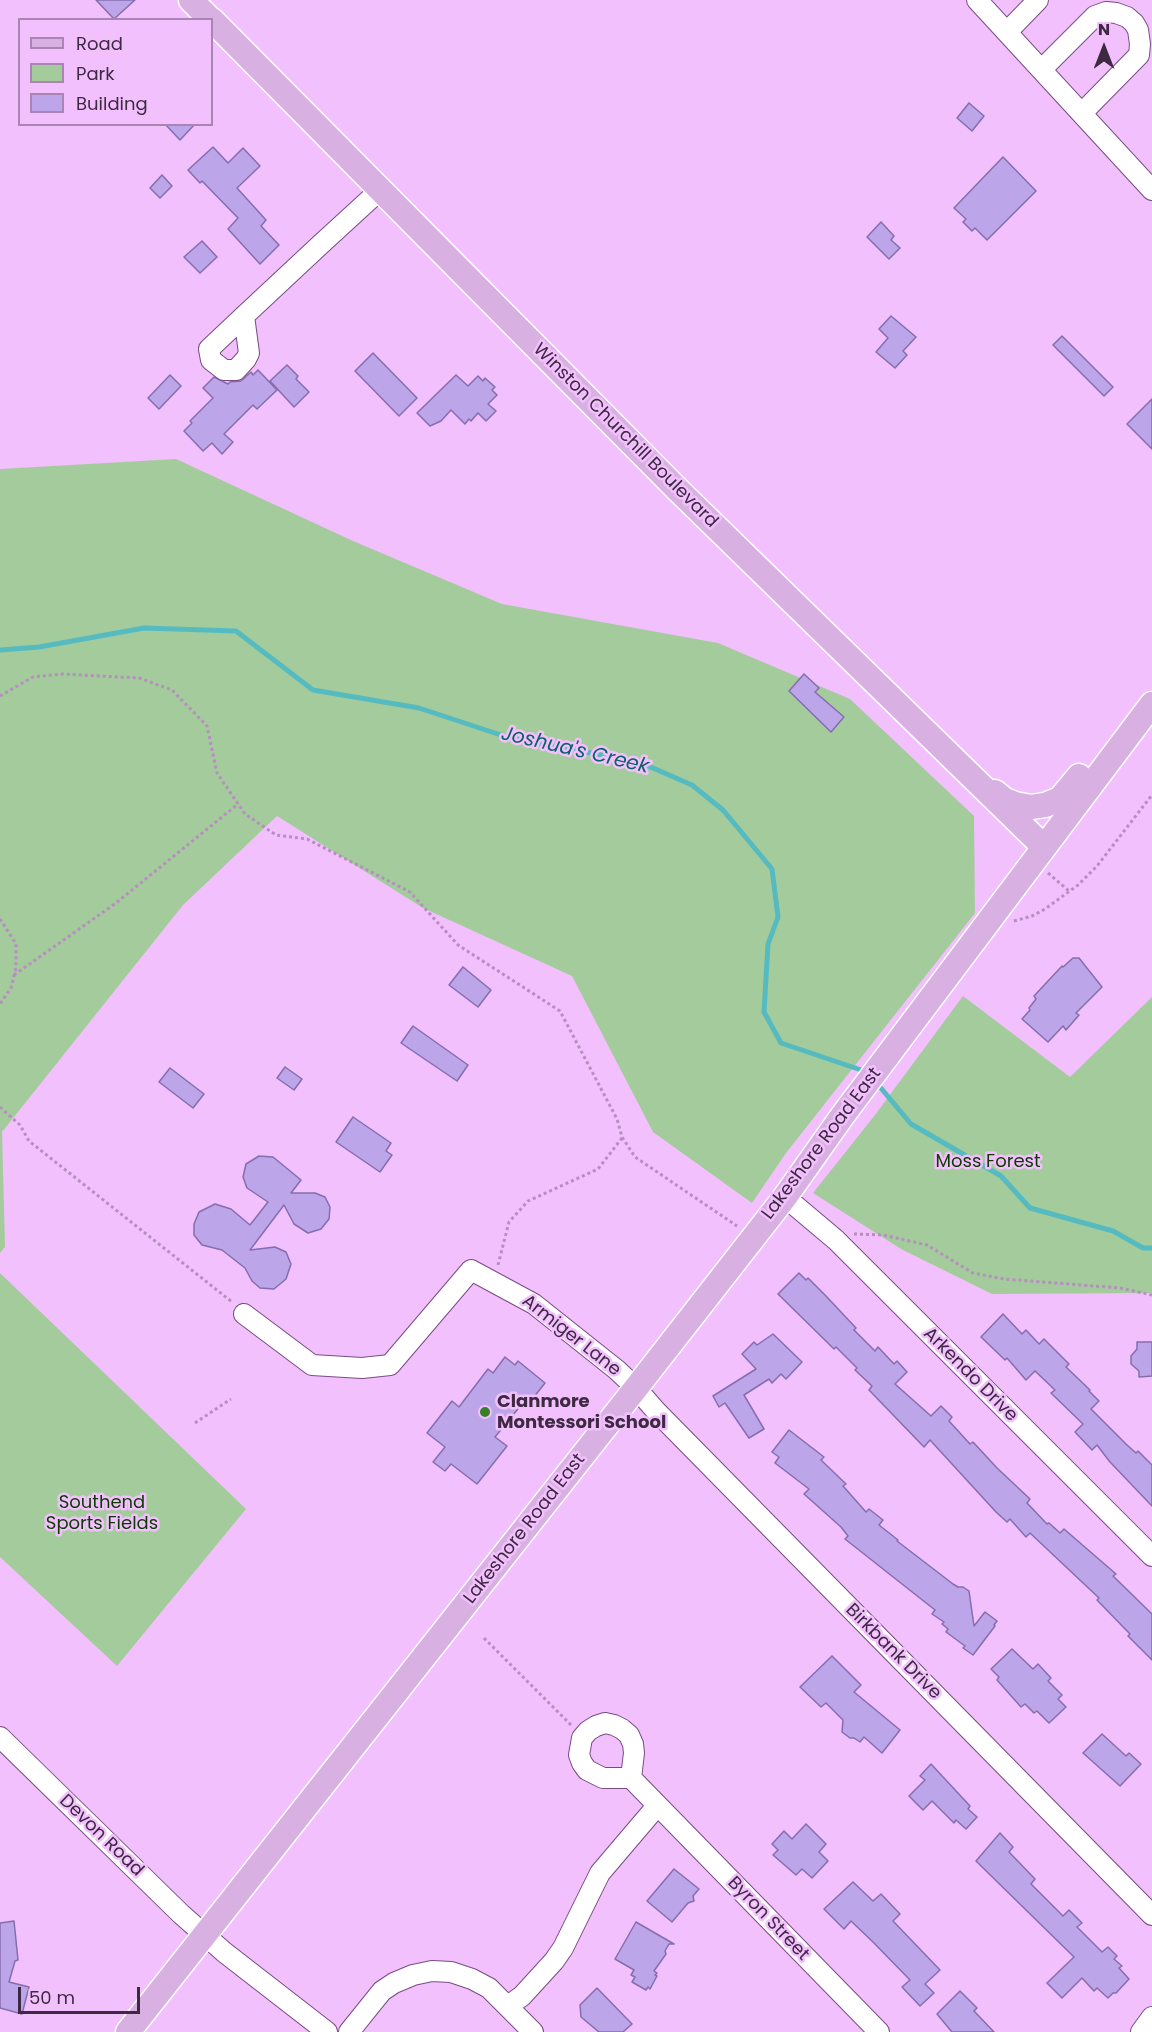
<!DOCTYPE html>
<html>
<head>
<meta charset="utf-8">
<style>
  body { margin:0 }
  #map { position:relative; width:1152px; height:2032px; overflow:hidden; background:#f3c0fe; font-family:Poppins,sans-serif }
  canvas { display:block }
  .legend { position:absolute; left:18px; top:18px; width:195px; height:108px; box-sizing:border-box; background:#f3c0fe; border:2px solid #aa84b2; margin:0; padding:8px 10px; list-style:none; font-size:18px; color:#3d2941 }
  .legend li { display:flex; align-items:center; gap:12px; height:30px }
  .legend b { width:30px; border:2px solid #aa84b2 }
  .north { position:absolute; left:1074px; top:18px; width:60px; height:60px; -webkit-text-stroke:4px #f3c0fe; paint-order:stroke; rotate:0deg; font-size:16px; font-weight:700; line-height:24px; text-align:center; color:#3d2941 }
  .north::after { content:''; display:block; margin:auto; width:21px; height:27px; background:#3d2941; clip-path:polygon(50% 0,100% 100%,50% 72%,0 100%) }
  .scale { position:absolute; left:18px; top:1987px; width:122px; height:27px; box-sizing:border-box; border:3px solid #3d2941; border-top:0; padding-left:8px; font-size:18px; line-height:21px; white-space:nowrap; color:#3d2941; -webkit-text-stroke:4px #f3c0fe; paint-order:stroke }
</style>
</head>
<body>
<div id="map">
<canvas width="1152" height="2032"></canvas>
<ul class="legend">
<li><b style="height:8px;background:#d9b0e2"></b>Road</li>
<li><b style="height:16px;background:#a4cb9c"></b>Park</li>
<li><b style="height:16px;background:#bda5e9"></b>Building</li>
</ul>
<div class="north">N</div>
<div class="scale">50 m</div>
</div>
<script>
const c = document.querySelector('canvas').getContext('2d');
c.lineJoin = 'round';
function fill(path, color) { c.fillStyle = color; c.fill(path, 'evenodd'); }
const toPath = rows => new Path2D(rows.map(r => 'M' + r).join(''));
function stroke(path, color, width, dash) { c.strokeStyle = color; c.lineWidth = width; c.lineCap = dash ? 'butt' : 'round'; c.setLineDash(dash || []); c.stroke(path); }
function drawText(font, color, halo, rows, align = 'center') {
  c.font = font + ' Poppins,sans-serif'; c.lineWidth = 5; c.setLineDash([]); c.textBaseline = 'middle'; c.strokeStyle = halo; c.fillStyle = color; for (const [text, x, y, turn = 0] of rows) {
    c.save(); c.translate(x, y); c.rotate((+turn || 0) * Math.PI / 180); c.textAlign = isNaN(turn) ? turn : align; if (halo) c.strokeText(text, 0, 0); c.fillText(text, 0, 0); c.restore();
  }
}
const green = toPath([
  [176,459,353,541,502,604,718,643,850,699,974,816,975,913,786,1153,752,1203,653,1132,572,976,423,908,277,816,183,905,2,1132,5,1247,0,1253,0,469],
  [963,996,1070,1077,1152,997,1152,1293,992,1294,901,1249,813,1193,875,1115],
  [0,1273,246,1509,117,1666,0,1557]
]);
const stream = toPath([
  [0,650,39,647,144,628,236,631,313,690,419,708,510,738,639,762,692,785,723,810,772,869,778,917,768,944,764,1012,781,1043,867,1072],
  [875,1081,911,1124,1001,1176,1030,1208,1113,1231,1143,1248,1152,1248]
]);
const building = toPath([
  [96,0,135,0,114,19,96,0],
  [969,103,984,116,972,131,957,118,969,103],
  [165,124,195,124,180,140,165,124],
  [213,147,228,163,243,148,260,166,237,188,266,220,261,226,279,245,260,264,228,229,238,218,202,181,200,183,188,170,213,147],
  [1003,157,1036,191,987,240,975,228,972,231,963,222,966,219,954,208,1003,157],
  [162,175,172,186,160,198,150,188,162,175],
  [881,222,894,236,891,240,900,248,889,259,867,237,881,222],
  [202,241,217,257,200,273,184,257,202,241],
  [891,316,916,337,903,351,907,355,895,368,876,352,888,338,879,329,891,316],
  [1062,336,1113,387,1104,396,1053,345,1062,336],
  [373,353,417,398,399,416,355,371,373,353],
  [287,365,298,376,296,379,309,392,294,407,270,381,287,365],
  [258,370,277,390,257,409,253,405,224,434,233,442,222,454,212,443,203,451,184,431,192,423,190,421,213,398,203,388,214,377,228,384,230,382,241,381,251,372,253,375,258,370],
  [170,375,181,386,159,409,148,398,170,375],
  [456,375,468,386,478,376,483,381,485,378,495,387,492,390,497,395,488,404,496,411,486,421,478,413,471,421,469,419,465,424,451,410,441,421,430,426,417,413,456,375],
  [1152,399,1152,449,1127,424,1152,399],
  [804,674,819,688,815,692,844,717,831,732,789,691,804,674],
  [1073,958,1079,958,1102,987,1076,1013,1079,1015,1066,1030,1063,1026,1048,1042,1022,1019,1030,1010,1029,1008,1036,999,1034,996,1062,966,1063,967,1073,958],
  [463,967,491,990,478,1007,449,985,463,967],
  [413,1026,468,1065,457,1081,401,1043,413,1026],
  [285,1067,302,1079,294,1090,277,1078,285,1067],
  [170,1068,204,1094,193,1108,159,1082,170,1068],
  [353,1117,391,1143,386,1151,392,1155,380,1172,336,1142,353,1117],
  [259,1156,273,1157,301,1180,291,1193,315,1193,325,1197,330,1207,329,1219,321,1229,308,1233,294,1224,284,1205,250,1250,275,1247,286,1252,291,1264,286,1279,274,1289,260,1288,252,1281,245,1268,222,1250,202,1245,194,1235,194,1224,199,1212,215,1204,231,1209,250,1225,268,1202,247,1188,243,1177,246,1164,259,1156],
  [799,1273,806,1280,808,1278,825,1295,856,1328,854,1330,875,1351,878,1347,894,1364,897,1361,907,1372,895,1384,931,1416,941,1406,952,1417,949,1421,970,1444,973,1442,997,1468,1030,1499,1027,1503,1047,1524,1049,1523,1060,1533,1064,1529,1116,1574,1113,1576,1152,1614,1152,1660,1128,1636,1130,1634,1097,1600,1099,1598,1030,1533,1026,1537,1010,1519,1007,1522,996,1512,930,1440,924,1447,869,1390,872,1386,855,1370,857,1368,836,1347,834,1349,778,1294,799,1273],
  [1003,1314,1022,1334,1026,1330,1039,1344,1044,1339,1069,1364,1066,1367,1090,1390,1089,1391,1099,1401,1091,1409,1127,1445,1136,1453,1138,1451,1152,1465,1152,1506,1110,1462,1097,1445,1092,1450,1075,1432,1083,1424,1051,1393,1055,1390,1035,1371,1026,1380,1007,1358,1005,1360,981,1337,1003,1314],
  [773,1334,802,1362,786,1379,781,1374,772,1383,769,1379,744,1395,764,1429,749,1438,725,1403,719,1407,713,1396,756,1369,742,1354,754,1342,757,1345,773,1334],
  [1137,1342,1152,1342,1152,1376,1139,1377,1139,1371,1131,1364,1131,1356,1137,1349,1137,1342],
  [505,1357,515,1365,518,1361,545,1383,526,1407,522,1404,495,1437,507,1446,477,1484,451,1464,445,1471,433,1462,445,1447,427,1433,452,1401,459,1407,488,1369,493,1373,505,1357],
  [789,1430,824,1457,821,1460,846,1484,843,1486,866,1512,869,1509,883,1520,879,1525,898,1540,897,1541,953,1584,958,1587,963,1587,969,1591,974,1626,985,1612,997,1621,994,1625,995,1626,973,1655,963,1648,965,1646,946,1632,948,1629,942,1624,944,1622,932,1614,935,1610,845,1539,848,1536,841,1527,804,1494,809,1489,775,1463,779,1457,772,1452,789,1430],
  [1012,1649,1033,1669,1038,1664,1051,1678,1048,1681,1062,1695,1058,1699,1066,1707,1049,1723,1037,1711,1034,1713,1025,1704,1021,1707,997,1680,999,1677,991,1669,1012,1649],
  [832,1656,861,1685,854,1692,900,1730,882,1753,864,1737,860,1742,854,1738,850,1738,842,1732,843,1720,826,1703,821,1707,800,1687,832,1656],
  [1102,1734,1126,1756,1129,1753,1141,1764,1120,1786,1083,1753,1102,1734],
  [931,1764,970,1806,968,1809,977,1817,966,1829,956,1820,954,1823,932,1801,923,1810,909,1796,925,1780,920,1776,931,1764],
  [806,1824,826,1844,819,1852,828,1861,812,1878,802,1869,796,1875,773,1855,778,1850,772,1844,784,1831,792,1839,806,1824],
  [1000,1833,1013,1847,1009,1852,1035,1879,1031,1884,1063,1916,1069,1910,1082,1923,1077,1927,1102,1952,1108,1947,1117,1956,1114,1959,1122,1966,1119,1968,1129,1979,1116,1993,1113,1993,1108,1998,1097,1988,1094,1991,1082,1978,1062,1998,1047,1983,1074,1957,976,1861,1000,1833],
  [674,1869,699,1889,693,1896,694,1901,688,1903,672,1922,647,1901,674,1869],
  [853,1882,873,1901,881,1894,900,1914,893,1921,940,1970,925,1984,934,1993,920,2006,902,1987,910,1980,873,1942,851,1921,844,1929,824,1909,853,1882],
  [14,1921,18,1960,15,1961,9,1982,29,1987,22,2014,0,2008,0,1923,14,1921],
  [636,1922,674,1944,669,1944,665,1951,666,1954,654,1971,657,1973,655,1975,657,1976,650,1989,648,1987,646,1990,632,1982,635,1977,631,1975,634,1970,615,1959,636,1922],
  [597,1988,632,2024,623,2032,599,2032,581,2017,580,2005,597,1988],
  [960,1991,977,2008,974,2011,994,2032,952,2032,937,2014,960,1991]
]);
const path = toPath([
  [0,696,33,677,62,674,139,678,172,690,207,726,217,773,245,814,276,835,307,839,410,892,458,945,560,1011,617,1119,622,1137,635,1157,737,1226],
  [1048,873,1069,891],
  [0,919,16,944,16,968,11,988,0,1004],
  [1014,921,1032,916,1045,909,1078,885,1097,866,1152,795],
  [14,975,116,903,238,804],
  [0,1107,20,1125,29,1141,232,1302],
  [854,1234,883,1235,927,1245,973,1273,1004,1279,1120,1288,1152,1295],
  [498,1265,509,1222,528,1201,598,1169,622,1138],
  [195,1423,231,1399],
  [484,1638,572,1726]
]);
const minor = toPath([
  [977,0,1152,190],
  [1007,32,1038,0],
  [1042,69,1095,16,1106,12,1116,13,1127,17,1134,23,1138,30,1140,44,1139,55,1082,113],
  [244,316,249,353,246,359,236,370,224,370,211,360,209,349,244,316,320,245,380,190],
  [785,1197,836,1240,1152,1556],
  [244,1314,312,1365,362,1368,390,1365,471,1270,534,1304,617,1370,636,1388,656,1411,1152,1915],
  [605,1723,614,1725,622,1729,629,1735,633,1744,634,1753,631,1778,603,1778,587,1770,582,1763,579,1755,582,1738,588,1731,596,1726,605,1723],
  [0,1737,181,1914,224,1952,327,2032],
  [631,1778,879,2032],
  [508,2006,522,1996,554,1961,563,1948,600,1873,657,1806],
  [349,2032,382,1991,394,1983,413,1975,432,1971,451,1972,472,1979,489,1988,533,2032],
  [1141,2032,1152,2017]
]);
const major = toPath([
  [191,0,211,20],
  [212,20,677,489,1044,847],
  [995,792,1005,800,1015,804,1031,807,1045,805,1060,799,1079,776],
  [128,2032,636,1388,785,1197,843,1115,1152,704]
]);
const markers = [
  [485,1412,6,"#378026"]
];
const streetNames = [
  ["Winston Churchill Boulevard",625,436,45],
  ["Lakeshore Road East",822,1144,-53],
  ["Armiger Lane",571,1336,38],
  ["Arkendo Drive",970,1375,45],
  ["Lakeshore Road East",525,1529,-52],
  ["Birkbank Drive",893,1652,45],
  ["Devon Road",101,1836,44],
  ["Byron Street",768,1919,46]
];
const parkNames = [
  ["Moss Forest",988,1162],
  ["Southend",102,1503],
  ["Sports Fields",102,1524]
];
const poiNames = [
  ["Clanmore",497,1402],
  ["Montessori School",497,1423]
];
const waterNames = [
  ["Joshua's Creek",575,751,13]
];
fill(green, '#a4cb9c');
stroke(stream, '#56bbc0', 5);
fill(building, '#bda5e9');
stroke(building, '#856dae', 1.5);
stroke(minor, '#784c82', 22);
stroke(major, '#fff', 27);
stroke(path, '#b68ebf', 3, [3, 3]);
stroke(minor, '#fff', 20);
stroke(major, '#d9b0e2', 24);
for (const [x, y, r, color] of markers) { const dot = new Path2D(); dot.arc(x, y, r, 0, 2 * Math.PI); c.fillStyle = color; c.fill(dot); stroke(dot, '#f3c0fe', 2); }
drawText('18px', '#3d2941', '#f3c0fe', streetNames);
drawText('18px', '#0c3b01', '#f3c0fe', parkNames);
drawText('bold 18px', '#3d2941', '#f3c0fe', poiNames, 'left');
drawText('italic 20px', '#0b6267', '#f3c0fe', waterNames);
</script>
</body>
</html>
